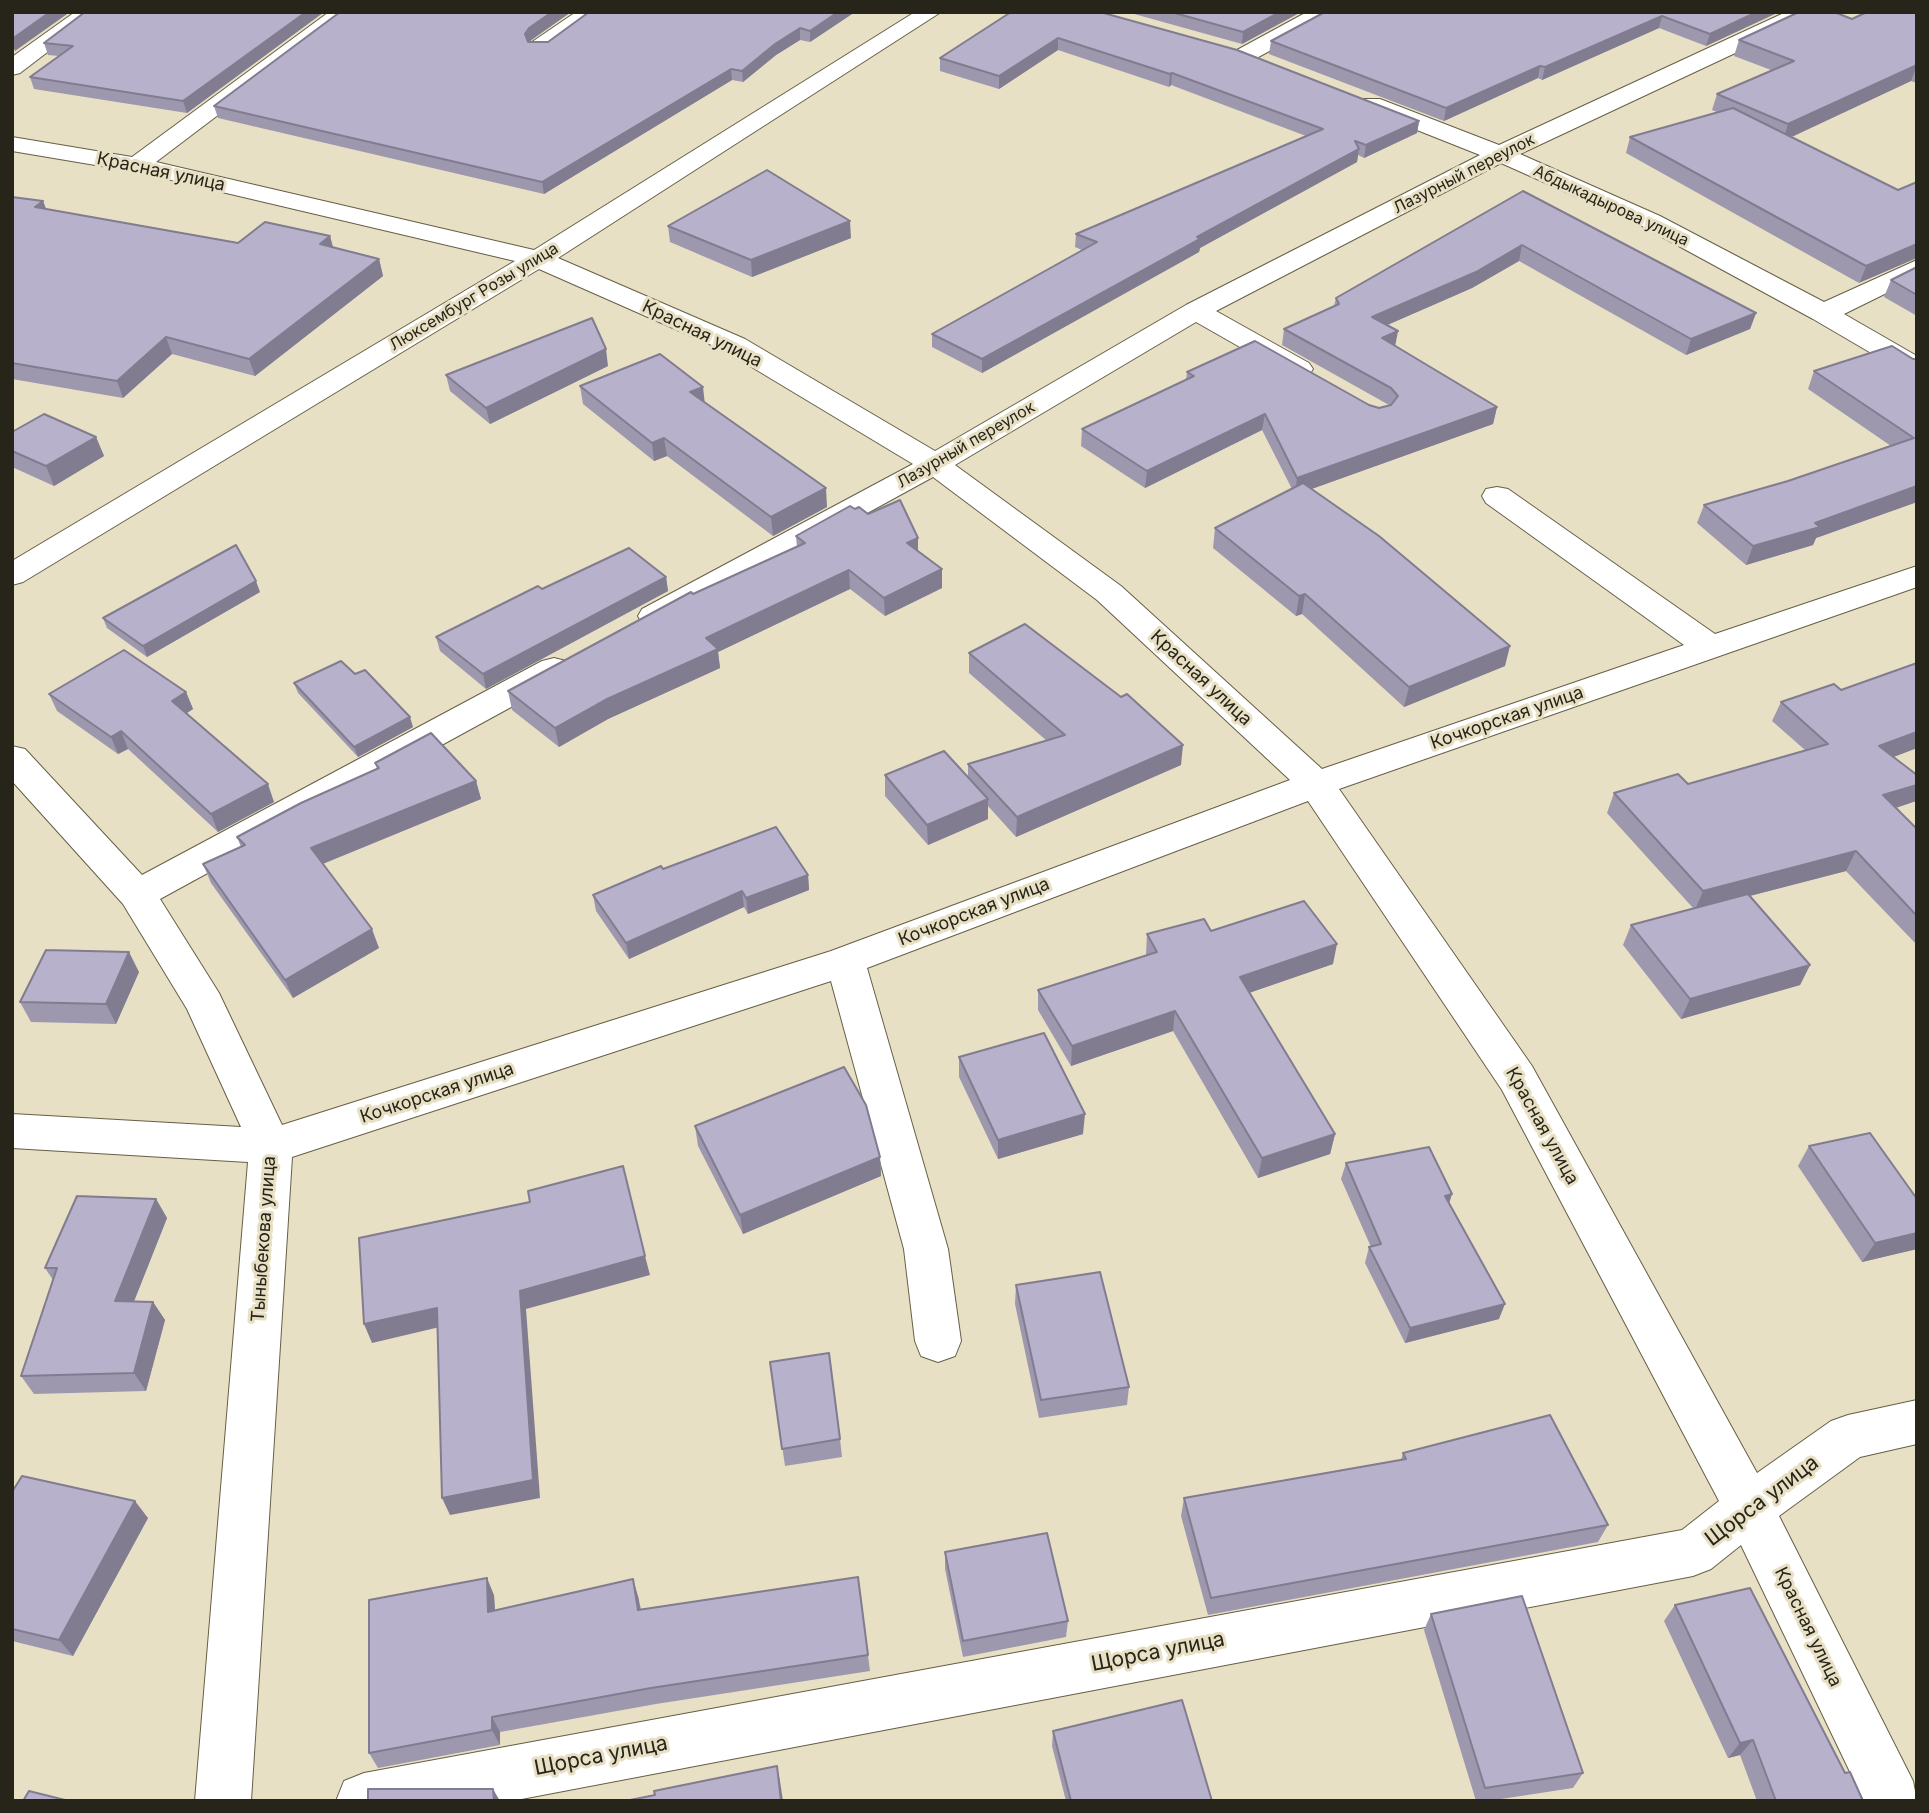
<!DOCTYPE html>
<html>
<head>
<meta charset="utf-8">
<style>
  body { margin:0 }
  #map { position:relative; width:1929px; height:1813px; overflow:hidden; background:#e8e0c4; font-family:Inter,sans-serif }
  canvas { display:block }
  .frame { position:absolute; inset:0; border:14px solid #272419; pointer-events:none }
</style>
</head>
<body>
<div id="map">
<canvas width="1929" height="1813"></canvas>
<div class="frame"></div>
</div>
<script>
const c = document.querySelector('canvas').getContext('2d');
c.lineJoin = 'round';
const toPath = rows => new Path2D(rows.map(r => 'M' + r).join(''));
function stroke(path, color, width, dash) { c.strokeStyle = color; c.lineWidth = width; c.lineCap = dash ? 'butt' : 'round'; c.setLineDash(dash || []); c.stroke(path); }
function fill(path, color) { c.fillStyle = color; c.fill(path, 'evenodd'); }
function drawText(font, color, halo, rows, align = 'center') {
  c.font = font + ' Inter,sans-serif'; c.lineWidth = 6; c.setLineDash([]); c.textBaseline = 'middle'; c.strokeStyle = halo; c.fillStyle = color; for (const [text, x, y, turn = 0] of rows) {
    c.save(); c.translate(x, y); c.rotate((+turn || 0) * Math.PI / 180); c.textAlign = isNaN(turn) ? turn : align; if (halo) c.strokeText(text, 0, 0); c.fillText(text, 0, 0); c.restore();
  }
}
const minor = toPath([
  [75,12,100,12,20,73,12,75,12,57,75,12],
  [329,12,354,12,156,162,534,250,915,12,941,12,558,258,745,339,935,451,1186,305,1480,155,1364,109,1360,104,1364,99,1380,99,1499,145,1786,12,1815,12,1812,17,1520,154,1660,216,1824,302,1917,260,1917,278,1844,314,1917,356,1917,376,1907,374,1813,319,1642,226,1501,163,1216,311,1309,363,1313,369,1309,375,1299,377,1289,375,1196,322,955,465,1121,586,1322,769,1684,645,1486,503,1482,496,1486,489,1497,487,1508,489,1715,634,1917,566,1917,587,1339,789,1532,1066,1757,1473,1831,1421,1848,1415,1917,1400,1917,1444,1860,1457,1779,1516,1913,1781,1917,1801,1864,1801,1741,1545,1711,1569,1693,1576,511,1801,336,1801,344,1781,364,1773,1682,1530,1719,1501,1502,1090,1308,801,867,968,948,1249,961,1341,955,1356,938,1362,921,1356,915,1341,904,1249,831,981,292,1157,251,1801,195,1801,248,1162,12,1148,12,1114,241,1127,187,1009,123,904,12,781,12,746,25,749,142,875,542,661,554,658,566,661,571,669,566,677,160,899,219,993,282,1125,831,951,1290,780,1097,600,933,477,666,623,654,626,642,623,638,616,642,609,913,464,725,351,539,269,23,582,12,585,12,561,515,261,137,172,12,151,12,137,132,157,329,12],
  [576,12,602,12,548,52,532,52,529,47,532,42,576,12],
  [1307,12,1334,12,1331,17,1253,60,1237,60,1234,55,1237,50,1307,12]
]);
const wall = toPath([
  [85,12,324,12,187,113,34,89,30,77,59,56,48,55,44,43],
  [340,12,571,12,529,42,548,42,855,12,810,42,800,40,776,55,743,82,732,80,544,194,218,118,214,106],
  [1127,12,1301,12,1242,44],
  [1325,12,1779,12,1706,46,1659,28,1542,80,1538,78,1444,121,1269,54,1271,41],
  [1917,12,1917,83,1911,81,1791,137,1898,190,1859,283,1626,153,1630,137,1717,112,1712,110,1717,94,1771,70,1734,56,1739,40,1852,19],
  [1003,17,1419,121,1417,133,1364,158,1358,155,1357,162,1200,248,1199,252,982,373,932,347,932,334,1082,250,1075,247,1076,234,1306,136,1171,85,1169,87,1058,50,999,89,940,71,940,58],
  [1523,191,1756,313,1750,329,1686,355,1519,261,1472,288,1387,325,1395,346,1497,407,1493,424,1311,489,1505,666,1404,707,1302,614,1296,616,1213,548,1215,528,1292,489,1262,430,1145,488,1081,446,1082,429,1186,380,1187,372,1369,405,1379,408,1389,405,1282,345,1284,329,1334,306,1336,298],
  [12,197,43,201,46,209,238,243,330,236,333,247,379,259,383,276,255,376,172,354,123,398,12,379],
  [668,226,851,238,752,277,670,242],
  [1917,267,1917,316,1884,297,1891,280],
  [1913,359,1917,359,1917,502,1816,538,1813,545,1746,565,1697,523,1704,505,1788,481,1891,446,1808,389,1814,371],
  [608,366,490,424,450,391,446,375],
  [580,386,705,403,827,507,773,536,667,456,654,461,583,404],
  [12,432,96,437,104,456,54,486,12,467],
  [855,509,868,514,918,538,918,551,942,569,942,588,885,616,850,589,718,652,720,668,608,719,559,747,512,710,508,691,693,594,797,547,796,536],
  [666,577,668,591,486,689,440,651,436,637,542,589],
  [260,592,147,657,107,628,103,618],
  [969,653,1181,765,1016,837,988,806,988,819,928,845,885,796,885,775,968,778,968,764,1047,741,969,673],
  [1917,663,1917,748,1893,757,1917,775,1916,801,1896,808,1917,829,1917,945,1846,871,1750,896,1810,965,1800,985,1681,1019,1623,945,1631,925,1693,908,1607,813,1614,793,1688,784,1805,750,1772,721,1781,702,1841,690],
  [355,674,413,727,358,757,298,693,294,683],
  [186,692,193,709,187,713,274,802,218,832,128,749,118,754,57,711,49,694],
  [375,763,476,781,481,799,323,864,379,948,293,998,211,883,203,864,241,847,237,837,377,769],
  [663,869,808,875,809,890,748,914,744,907,629,959,596,911,593,895],
  [1211,931,1333,964,1249,993,1335,1134,1330,1154,1258,1178,1173,1031,1071,1066,1038,1010,1038,990,1146,955,1147,934],
  [139,972,116,1024,31,1022,20,1002],
  [959,1057,1083,1134,998,1159,959,1077],
  [695,1126,880,1157,881,1176,743,1234,698,1146],
  [1809,1146,1917,1199,1917,1249,1862,1262,1798,1166],
  [1346,1163,1452,1194,1449,1203,1499,1319,1405,1343,1365,1263,1369,1247,1371,1247,1341,1179],
  [156,1199,167,1218,134,1301,153,1302,165,1320,146,1391,34,1394,21,1376,53,1280,45,1268],
  [1016,1285,1129,1387,1127,1405,1039,1418,1015,1304],
  [770,1362,840,1439,842,1457,785,1466],
  [1403,1453,1608,1525,1598,1542,1208,1615,1181,1516,1184,1498,1401,1460],
  [12,1492,148,1518,73,1656,12,1641],
  [945,1552,1068,1621,1066,1637,963,1657,945,1569],
  [494,1595,495,1611,638,1596,641,1609,868,1655,870,1671,656,1704,500,1732,500,1745,378,1768,369,1753],
  [1675,1605,1845,1773,1863,1801,1757,1801,1740,1755,1728,1758,1664,1621],
  [1431,1614,1583,1773,1573,1788,1488,1801,1476,1801,1424,1630],
  [1053,1731,1212,1801,1066,1801,1052,1746]
]);
const shadedWall = toPath([
  [50,12,70,12,15,51,12,43,12,39],
  [306,12,324,12,187,113,183,101],
  [552,12,571,12,531,40,527,46,525,34,529,28],
  [838,12,855,12,810,42,810,31],
  [1280,12,1301,12,1242,44,1243,32],
  [1757,12,1779,12,1706,46,1710,34],
  [1662,16,1659,28,1542,80,1545,67],
  [800,28,800,40,776,55,743,82,742,71,775,44],
  [1058,38,1058,50,999,89,999,76],
  [1917,65,1911,81,1783,141,1788,124],
  [1540,66,1538,78,1444,121,1446,108],
  [731,69,732,80,544,194,542,182],
  [1172,73,1171,85,1169,87,1170,74],
  [1419,121,1417,133,1364,158,1366,145],
  [1359,149,1357,162,1200,248,1199,252,982,373,982,359,1197,237],
  [43,201,49,217,35,207],
  [850,221,851,238,752,277,751,260],
  [330,236,334,252,320,244],
  [1917,244,1917,258,1859,283,1866,266],
  [1522,245,1519,261,1472,288,1369,333,1372,317],
  [379,259,383,276,255,376,249,359],
  [1756,313,1750,329,1686,355,1691,339],
  [1398,331,1395,347,1382,338],
  [166,337,172,354,123,398,117,381],
  [606,349,608,366,490,424,486,408],
  [703,387,705,405,690,392],
  [1497,407,1493,424,1295,495,1297,478],
  [1265,414,1262,430,1145,488,1147,471],
  [96,437,104,456,54,486,46,466],
  [664,438,667,456,654,461,652,443],
  [1917,486,1917,502,1816,538,1813,545,1746,565,1753,546,1815,523],
  [826,488,827,507,773,536,771,517],
  [918,538,918,556,907,543],
  [942,569,942,588,885,616,884,598],
  [849,570,850,589,718,652,720,668,608,719,559,747,555,728,706,638],
  [666,577,668,591,486,689,483,674],
  [256,581,260,592,147,657,143,646],
  [1305,594,1302,614,1296,616,1299,596],
  [1510,646,1505,666,1404,707,1409,687],
  [186,692,193,709,179,718,172,701],
  [410,717,413,727,358,757,354,747],
  [121,731,128,749,118,754,111,737],
  [1917,732,1917,748,1870,766,1879,746],
  [1183,745,1181,765,1016,837,1017,817],
  [476,781,481,799,317,866,311,848],
  [268,784,274,802,218,832,211,814],
  [1917,785,1916,801,1874,815,1883,795],
  [988,799,988,819,928,845,927,825],
  [1856,851,1846,871,1695,910,1703,891],
  [808,875,809,890,748,914,746,898],
  [742,891,744,907,629,959,626,943],
  [372,929,379,948,293,998,285,980],
  [1337,944,1333,964,1237,997,1240,977],
  [129,952,139,972,116,1024,106,1004],
  [1810,965,1800,985,1681,1019,1690,999],
  [1175,1011,1173,1031,1071,1066,1072,1046],
  [1085,1114,1083,1134,998,1159,998,1140],
  [1335,1134,1330,1154,1258,1178,1262,1158],
  [880,1157,881,1176,743,1234,740,1215],
  [1452,1194,1447,1210,1445,1196],
  [156,1199,167,1218,127,1319,115,1301],
  [1917,1233,1917,1249,1862,1262,1875,1243],
  [645,1256,650,1275,526,1309,540,1498,450,1515,442,1498,520,1291],
  [153,1302,165,1320,146,1391,134,1373],
  [1505,1304,1499,1319,1405,1343,1410,1328],
  [437,1308,444,1326,372,1343,364,1324],
  [135,1501,148,1518,73,1656,59,1640],
  [487,1578,494,1595,496,1629,488,1612],
  [633,1579,638,1596,643,1626,638,1610],
  [492,1717,500,1732,500,1745,492,1730],
  [1753,1740,1740,1755,1728,1758,1740,1743],
  [777,1766,780,1781,783,1801,781,1801],
  [493,1789,500,1801,494,1801]
]);
const building = toPath([
  [12,12,50,12,12,39,12,12],
  [85,12,306,12,183,101,30,77,73,46,44,43,85,12],
  [340,12,552,12,529,28,525,34,528,42,548,42,589,12,838,12,810,31,800,28,775,44,742,71,731,69,542,182,214,106,340,12],
  [1011,12,1100,12,1237,50,1419,121,1366,145,1355,141,1359,149,1197,237,1200,239,982,359,932,334,1097,242,1076,234,1323,129,1172,73,1170,74,1058,38,999,76,940,58,1011,12],
  [1171,12,1280,12,1243,32,1171,12],
  [1325,12,1757,12,1710,34,1662,16,1545,67,1540,66,1446,108,1271,41,1325,12],
  [1799,12,1834,12,1852,19,1867,12,1917,12,1917,65,1788,124,1717,94,1794,61,1739,40,1799,12],
  [1733,108,1898,190,1917,182,1917,244,1866,266,1630,137,1733,108],
  [767,170,850,221,751,260,668,226,767,170],
  [1523,191,1756,313,1691,339,1522,245,1476,272,1372,317,1398,331,1382,338,1497,407,1297,478,1265,414,1147,471,1082,429,1194,376,1187,372,1255,341,1369,405,1379,408,1391,405,1398,396,1391,388,1284,329,1339,304,1336,298,1523,191],
  [12,197,43,201,35,207,238,243,265,222,330,236,320,244,379,259,249,359,166,337,117,381,12,363,12,197],
  [1917,267,1917,295,1891,280,1917,267],
  [592,318,606,349,486,408,446,375,592,318],
  [1892,346,1913,359,1917,359,1917,486,1815,523,1820,527,1753,546,1704,505,1788,481,1914,438,1814,371,1892,346],
  [660,354,703,387,690,392,826,488,771,517,664,438,652,443,580,386,660,354],
  [44,414,96,437,46,466,12,451,12,432,44,414],
  [1303,483,1379,536,1510,646,1409,687,1305,594,1299,596,1215,528,1303,483],
  [900,500,918,538,907,543,942,569,884,598,849,570,706,638,718,649,605,700,555,728,508,691,691,592,693,594,805,543,796,536,850,506,855,509,859,507,868,514,900,500],
  [236,545,256,581,143,646,103,618,236,545],
  [629,548,666,577,483,674,436,637,538,586,542,589,629,548],
  [1025,624,1121,697,1127,694,1183,745,1017,817,968,764,1065,735,969,653,1025,624],
  [124,650,186,692,172,701,268,784,211,814,121,731,111,737,49,694,124,650],
  [341,661,355,674,365,670,410,717,354,747,294,683,341,661],
  [1917,663,1917,732,1879,746,1917,775,1917,785,1883,795,1917,829,1917,916,1856,851,1703,891,1614,793,1678,774,1688,784,1828,744,1781,702,1834,684,1841,690,1917,663],
  [431,733,476,781,311,848,372,929,285,980,203,864,245,845,237,837,301,803,379,768,375,763,431,733],
  [944,751,988,799,927,825,885,775,944,751],
  [776,827,808,875,746,898,742,891,626,943,593,895,661,866,663,869,776,827],
  [1748,894,1810,965,1690,999,1631,925,1748,894],
  [1304,901,1337,944,1240,977,1335,1134,1262,1158,1175,1011,1072,1046,1038,990,1157,952,1147,934,1204,919,1211,931,1304,901],
  [46,950,129,952,106,1004,20,1002,46,950],
  [1044,1033,1085,1114,998,1140,959,1057,1044,1033],
  [844,1067,866,1105,880,1157,740,1215,695,1126,844,1067],
  [1870,1133,1917,1199,1917,1233,1875,1243,1809,1146,1870,1133],
  [1429,1147,1452,1194,1445,1196,1505,1304,1410,1328,1369,1247,1381,1244,1346,1163,1429,1147],
  [623,1166,645,1256,520,1291,533,1480,442,1498,437,1308,364,1324,359,1238,530,1202,528,1191,623,1166],
  [77,1196,156,1199,115,1301,153,1302,134,1373,21,1376,57,1268,45,1268,77,1196],
  [1100,1272,1129,1387,1041,1400,1016,1285,1100,1272],
  [829,1353,840,1439,782,1449,770,1362,829,1353],
  [1550,1415,1608,1525,1211,1598,1184,1498,1406,1459,1403,1453,1550,1415],
  [22,1476,135,1501,59,1640,12,1629,12,1492,22,1476],
  [1047,1533,1068,1621,963,1641,945,1552,1047,1533],
  [858,1577,868,1655,651,1688,492,1717,492,1730,369,1753,369,1600,487,1578,488,1612,633,1579,638,1610,858,1577],
  [1750,1588,1845,1773,1850,1772,1863,1801,1776,1801,1753,1740,1740,1743,1675,1605,1750,1588],
  [1522,1596,1583,1773,1485,1788,1431,1614,1522,1596],
  [1182,1700,1212,1801,1071,1801,1053,1731,1182,1700],
  [777,1766,781,1801,625,1801,655,1795,654,1791,777,1766],
  [368,1789,493,1789,494,1801,368,1801,368,1789],
  [29,1791,69,1801,23,1801,29,1791]
]);
const farStreetnames = [
  ["Лазурный переулок",1464,174,-27],
  ["Абдыкадырова улица",1611,206,25],
  ["Люксембург Розы улица",474,297,-31],
  ["Лазурный переулок",966,445,-30]
];
const streetNames = [
  ["Красная улица",161,172,12],
  ["Красная улица",702,334,26],
  ["Красная улица",1201,678,43],
  ["Кочкорская улица",1507,718,-19],
  ["Кочкорская улица",974,912,-21],
  ["Кочкорская улица",437,1093,-18],
  ["Красная улица",1542,1126,61],
  ["Тыныбекова улица",264,1239,-86],
  ["Красная улица",1808,1627,64]
];
const nearStreetnames = [
  ["Щорса улица",1762,1501,-37],
  ["Щорса улица",1158,1652,-11],
  ["Щорса улица",601,1756,-11]
];
stroke(minor, '#665f46', 2);
fill(minor, '#fff');
fill(wall, '#9e98af');
fill(shadedWall, '#817c8f');
fill(building, '#b8b1cc');
stroke(building, '#817c8f', 2);
drawText('16px', '#272419', '#e8e0c4', farStreetnames);
drawText('18px', '#272419', '#e8e0c4', streetNames);
drawText('21px', '#272419', '#e8e0c4', nearStreetnames);
</script>
</body>
</html>
